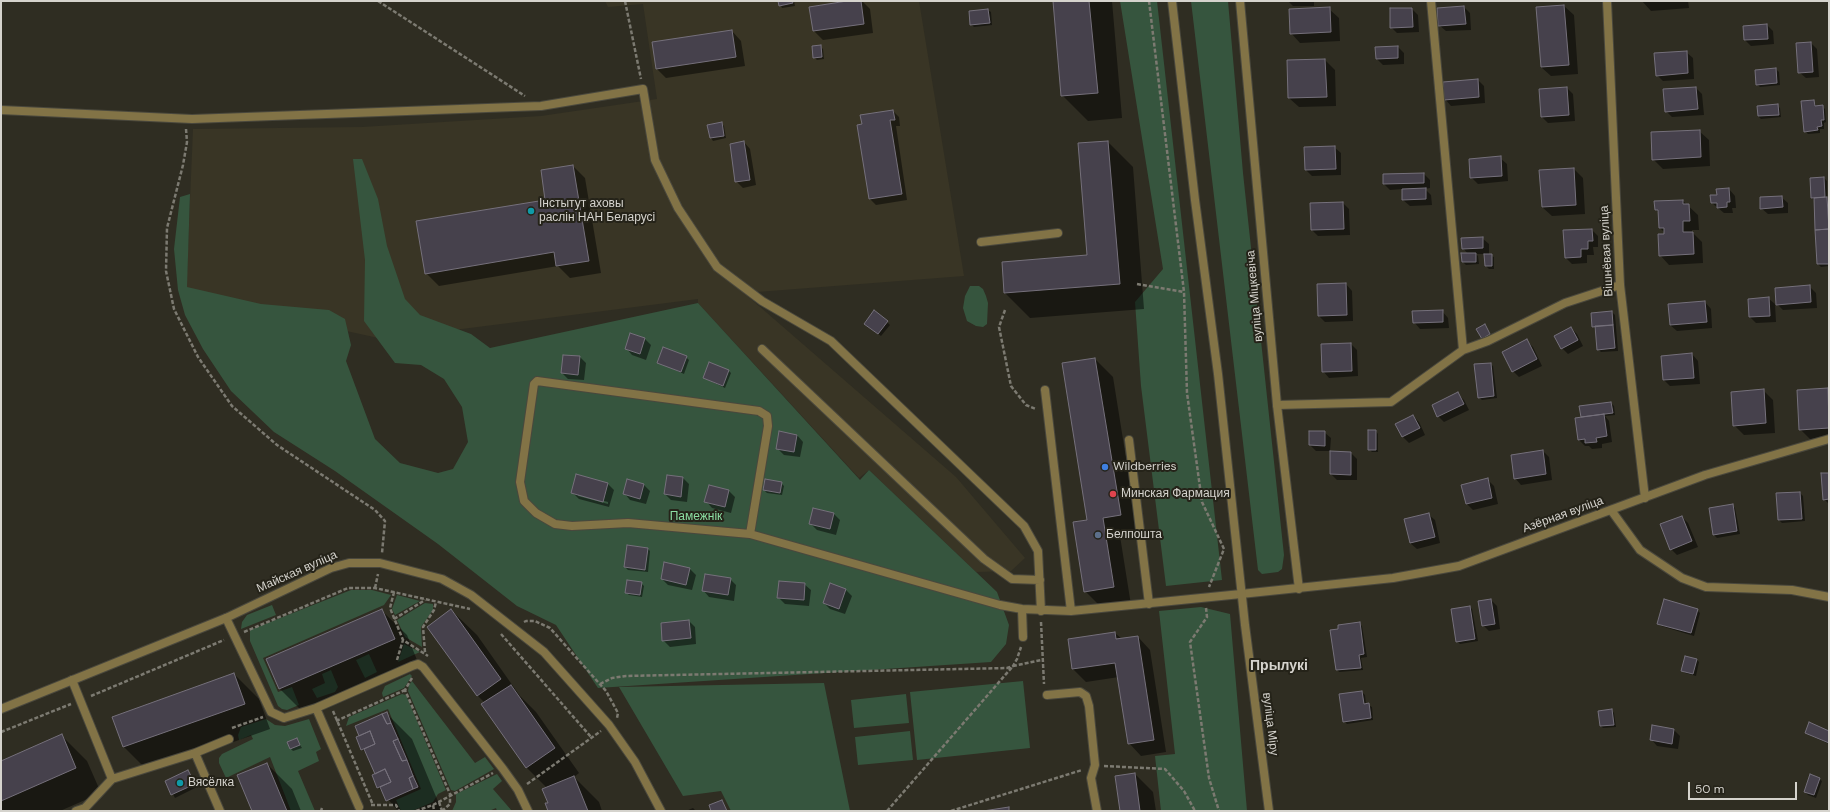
<!DOCTYPE html>
<html>
<head>
<meta charset="utf-8">
<style>
  body { margin:0 }
  #map { position:relative; width:1830px; height:812px; overflow:hidden; background:#2f2d22; font-family:"DM Sans",sans-serif }
  canvas { display:block }
  .frame { position:absolute; inset:0; border:2px solid #d5d3cd; pointer-events:none }
  .scale { position:absolute; left:1688px; top:782px; width:109px; height:18px; box-sizing:border-box; border:2px solid #d5d3cd; border-top:0; padding-left:5px; font-size:12px; line-height:14px; white-space:nowrap; color:#d5d3cd; -webkit-text-stroke:3px #252319; paint-order:stroke }
</style>
</head>
<body>
<div id="map">
<canvas width="1830" height="812"></canvas>
<div class="frame"></div>
<div class="scale">50 m</div>
</div>
<script>
const c = document.querySelector('canvas').getContext('2d');
c.lineJoin = 'round';
function fill(path, color) { c.fillStyle = color; c.fill(path, 'evenodd'); }
const toPath = rows => new Path2D(rows.map(r => 'M' + r).join(''));
function stroke(path, color, width, dash) { c.strokeStyle = color; c.lineWidth = width; c.lineCap = dash ? 'butt' : 'round'; c.setLineDash(dash || []); c.stroke(path); }
function drawText(font, color, halo, rows, align = 'center') {
  c.font = font + ' "DM Sans",sans-serif'; c.lineWidth = 4; c.setLineDash([]); c.textBaseline = 'middle'; c.strokeStyle = halo; c.fillStyle = color; for (const [text, x, y, turn = 0] of rows) {
    c.save(); c.translate(x, y); c.rotate((+turn || 0) * Math.PI / 180); c.textAlign = isNaN(turn) ? turn : align; if (halo) c.strokeText(text, 0, 0); c.fillText(text, 0, 0); c.restore();
  }
}
const built = toPath([
  [605,1,919,1,964,276,744,293,956,477,1025,558,1011,571,976,572,869,470,859,478,698,303,698,299,383,339,186,296,193,129,362,127,541,116,657,99,643,4,608,7]
]);
const green = toPath([
  [1120,1,1157,1,1222,580,1166,586,1141,386,1135,302,1163,269],
  [1191,1,1228,1,1243,173,1284,555,1282,569,1278,572,1262,574,1258,570],
  [353,159,362,159,378,199,387,246,405,299,420,315,471,334,490,348,698,303,860,480,869,470,997,592,1009,625,1006,644,991,662,598,688,556,625,517,606,438,544,335,471,274,432,231,391,203,349,185,315,178,290,174,249,180,197,190,194,187,287,261,304,329,310,345,319,351,345,346,361,375,439,400,463,438,473,453,469,468,442,462,407,444,379,421,365,395,363,364,321,365,260],
  [970,286,979,286,983,289,986,296,988,303,987,324,983,327,976,326,967,321,963,308,965,296],
  [351,590,372,590,391,595,384,605,263,658,278,692,292,687,299,705,287,710,282,709,278,706,250,641,250,630],
  [397,595,420,601,395,615,392,609],
  [425,603,433,604,433,610,421,627,422,647,405,637,397,620],
  [272,605,276,615,241,629,242,622,247,615],
  [1201,607,1230,614,1247,811,1161,811,1155,756,1175,754,1159,611],
  [404,644,420,652,398,662],
  [369,654,377,672,365,678,356,660],
  [331,670,338,687,335,692,317,698,312,689,325,683,322,674],
  [410,674,412,676,404,688,383,697,382,693,385,686],
  [412,681,475,763,485,757,494,769,455,791,451,790,408,691,409,685],
  [1023,681,1030,748,917,760,910,692],
  [824,683,850,811,731,811,721,791,683,796,619,687],
  [402,694,406,695,446,790,438,794,433,802,412,811,401,811,396,800,421,789,388,709,346,726,349,717],
  [906,694,909,723,854,728,851,700],
  [266,719,275,725,285,726,309,719,321,749,316,752,319,761,298,771,315,811,291,811,270,757,226,778,219,763,219,758,222,754,253,739,251,735,239,740,238,735,241,727],
  [910,731,913,760,858,765,855,737],
  [497,774,502,781,493,789,512,811,497,811,496,808,489,811,452,811,456,802,456,794]
]);
const shadow = toPath([
  [779,1,794,1,795,6,782,8],
  [854,1,862,1,870,9,873,33,823,40,814,31,810,7],
  [1054,1,1112,1,1122,118,1088,121,1062,95],
  [1288,1,1314,1,1314,6,1293,6],
  [1688,1,1689,8,1651,11,1642,1],
  [1564,6,1574,15,1578,74,1551,76,1541,67],
  [1464,7,1470,13,1471,30,1446,31,1439,25],
  [1329,9,1339,18,1340,41,1300,43,1291,33],
  [1412,9,1418,15,1419,32,1397,33,1391,27],
  [988,10,991,12,992,25,974,27,971,24],
  [1767,25,1773,31,1774,44,1751,46,1745,40],
  [732,31,741,41,745,66,666,78,657,69],
  [1811,43,1817,49,1819,77,1806,78,1799,72],
  [820,46,823,49,824,59,817,60,814,57],
  [1398,47,1404,53,1404,64,1383,65,1377,59],
  [1686,52,1693,58,1694,79,1663,81,1657,75],
  [1325,60,1335,70,1336,106,1299,107,1289,98,1288,61],
  [1776,69,1779,72,1780,85,1760,87,1757,84],
  [1478,80,1484,86,1485,103,1451,106,1445,99],
  [1567,88,1573,94,1575,121,1548,123,1542,117],
  [1696,88,1702,94,1704,115,1672,117,1666,111],
  [1814,101,1817,107,1822,106,1825,109,1826,122,1824,123,1824,129,1820,129,1820,133,1808,134,1805,131],
  [1777,105,1780,108,1781,117,1761,119,1758,116],
  [893,111,899,117,900,126,896,126,907,200,876,205,870,199,863,125],
  [721,123,724,126,726,138,713,141,711,138,709,126],
  [1699,131,1709,140,1710,166,1663,169,1653,159],
  [744,142,750,149,756,185,743,188,736,181],
  [1108,142,1133,167,1144,309,1030,318,1005,293,1003,263,1088,256,1079,144],
  [1334,147,1341,153,1341,175,1312,176,1306,170],
  [1500,158,1507,164,1508,181,1478,184,1471,177],
  [573,166,585,178,601,273,570,278,558,266,439,286,426,273,547,201],
  [1574,169,1583,178,1585,214,1552,216,1542,207,1540,171],
  [1424,174,1430,180,1430,188,1425,189,1431,195,1432,205,1410,206,1403,200,1403,189,1390,190,1384,184],
  [1824,178,1827,181,1827,199,1829,200,1829,266,1821,267,1818,264,1815,201,1812,198],
  [1729,189,1735,196,1736,208,1732,208,1733,213,1724,213,1712,203,1718,196],
  [1781,197,1788,203,1788,213,1768,214,1761,208],
  [1683,201,1698,215,1699,230,1692,230,1692,232,1702,242,1703,263,1669,265,1660,255,1665,233,1660,228,1659,213,1656,210],
  [1343,203,1349,209,1350,235,1318,236,1312,230],
  [1592,230,1598,236,1598,247,1593,247,1594,255,1587,255,1587,263,1572,264,1566,258],
  [1482,238,1489,244,1489,255,1494,257,1494,269,1489,269,1486,266,1485,254,1476,254,1478,256,1479,264,1466,265,1463,262,1468,254,1463,248],
  [1346,284,1352,291,1353,321,1325,322,1319,316],
  [1809,286,1816,293,1817,308,1783,310,1777,304],
  [1768,298,1775,304,1776,322,1756,323,1750,317],
  [1705,302,1711,309,1712,328,1677,331,1670,325],
  [1442,311,1448,318,1449,328,1420,329,1414,322],
  [1612,312,1615,315,1618,351,1601,352,1598,349,1592,314],
  [887,322,890,325,881,336,868,326],
  [1485,326,1492,337,1485,341,1482,338],
  [1571,328,1577,334,1583,346,1568,354,1562,348],
  [631,334,645,339,651,345,646,360,632,355,626,348],
  [1527,341,1533,347,1542,366,1519,377,1513,371],
  [1351,344,1357,350,1358,376,1329,378,1323,371],
  [1692,354,1698,361,1700,384,1670,386,1664,380],
  [580,357,586,363,584,380,568,379,562,373],
  [686,357,689,360,684,374,658,362],
  [1095,359,1113,377,1138,533,1120,536,1131,605,1103,609,1085,591],
  [1490,364,1493,366,1497,398,1482,400,1479,397],
  [728,370,731,373,725,388,704,378],
  [1828,389,1829,437,1810,439,1800,429],
  [1763,390,1773,400,1775,433,1744,435,1734,425],
  [1458,394,1464,400,1469,410,1444,422,1438,416],
  [1611,403,1614,406,1615,415,1605,416,1609,421,1612,442,1602,444,1602,448,1592,449,1589,446,1585,446,1579,440,1576,418,1583,418,1582,416],
  [1413,416,1419,422,1425,435,1409,443,1403,437,1397,424],
  [1376,431,1378,434,1378,452,1372,452,1369,449],
  [1324,432,1331,438,1330,451,1316,451,1310,445],
  [797,435,803,442,800,457,784,455,777,448],
  [1543,451,1549,457,1552,480,1521,485,1515,478],
  [1351,453,1357,459,1357,480,1337,480,1331,474],
  [1829,474,1829,504,1824,499],
  [577,476,608,484,614,490,609,507,579,499,572,492],
  [578,494,608,502,608,504,578,496],
  [667,476,683,478,689,484,687,502,671,500,665,494],
  [1487,479,1494,486,1498,504,1473,510,1467,504,1462,486],
  [628,480,644,485,650,491,646,504,630,500,624,493],
  [781,483,784,486,782,495,767,493,764,490],
  [729,491,735,497,731,513,712,508,706,501],
  [1800,493,1803,496,1805,521,1782,523,1779,520,1778,494],
  [1732,505,1735,508,1740,534,1717,538,1714,535,1710,509],
  [834,514,840,520,836,535,817,530,810,523],
  [1428,514,1435,520,1440,543,1417,549,1410,543],
  [1682,517,1688,523,1698,547,1677,555,1671,549],
  [648,549,650,551,648,572,628,570,625,567],
  [690,569,696,575,692,590,668,585,662,579],
  [730,579,736,585,734,601,709,597,703,590],
  [641,583,644,586,642,597,629,595,626,592],
  [804,584,811,590,809,606,785,604,779,598],
  [831,585,846,590,852,596,845,614,830,609,824,603],
  [1491,600,1497,606,1500,629,1489,631,1483,625],
  [1470,607,1472,609,1478,641,1460,644,1457,641],
  [381,610,407,635,419,665,305,714,280,689],
  [451,610,477,635,520,696,536,712,579,773,574,777,599,802,602,811,549,811,547,788,527,768,483,704,485,703,478,696,428,627],
  [1697,610,1700,613,1694,636,1661,626,1658,623],
  [689,621,695,627,696,644,670,647,663,640],
  [1359,623,1362,626,1367,657,1361,658,1363,670,1339,672,1337,669],
  [1115,633,1122,639,1138,637,1150,650,1166,752,1141,756,1129,743,1119,677,1086,682,1073,669,1069,640],
  [1697,660,1699,662,1696,676,1685,673,1683,671],
  [234,674,259,699,270,729,149,772,124,747,113,717],
  [1362,692,1365,695,1366,704,1372,707,1373,720,1347,724,1344,721],
  [1612,710,1614,713,1616,727,1603,728,1601,726],
  [386,713,412,739,442,811,398,811,378,787,377,774,368,755,362,749],
  [1653,726,1674,730,1680,736,1678,749,1657,746,1651,739],
  [1806,732,1829,732,1829,744,1809,735],
  [62,736,87,761,101,793,60,811,1,811,1,762],
  [296,739,302,748,293,751,291,749],
  [267,764,292,789,301,811,253,811],
  [188,771,197,787,175,798,166,781],
  [1135,774,1153,792,1156,811,1121,811],
  [1819,779,1822,781,1816,798,1808,795,1805,792],
  [693,808,696,811,686,811]
]);
const building = toPath([
  [778,1,792,1,793,3,779,6,778,1],
  [847,1,861,1,864,24,813,31,809,7,847,1],
  [1053,1,1089,1,1098,93,1061,96,1053,1],
  [1564,5,1569,65,1541,67,1536,7,1564,5],
  [1464,6,1466,24,1438,26,1437,8,1464,6],
  [1330,7,1331,32,1290,34,1289,9,1330,7],
  [1390,8,1412,8,1413,27,1390,28,1390,8],
  [988,9,990,23,970,25,969,11,988,9],
  [1767,24,1768,39,1744,40,1743,26,1767,24],
  [732,30,736,57,656,69,652,42,732,30],
  [1811,42,1813,72,1798,73,1796,43,1811,42],
  [821,45,822,57,813,58,812,46,821,45],
  [1398,46,1398,58,1376,59,1375,47,1398,46],
  [1687,51,1688,73,1656,76,1654,53,1687,51],
  [1325,59,1327,97,1288,98,1287,60,1325,59],
  [1776,68,1777,83,1756,85,1755,70,1776,68],
  [1478,79,1479,97,1444,100,1443,82,1478,79],
  [1567,87,1569,115,1541,117,1539,89,1567,87],
  [1696,87,1698,109,1665,112,1663,89,1696,87],
  [1814,100,1815,106,1823,105,1824,120,1821,120,1822,126,1817,127,1818,130,1804,132,1801,101,1814,100],
  [1778,104,1779,115,1758,116,1757,106,1778,104],
  [893,110,895,120,890,120,902,194,869,199,857,125,862,124,860,115,893,110],
  [722,122,724,136,710,138,707,125,722,122],
  [1700,130,1701,157,1652,160,1651,132,1700,130],
  [744,141,750,180,735,182,730,144,744,141],
  [1108,141,1120,284,1004,293,1002,262,1087,255,1078,143,1108,141],
  [1335,146,1336,169,1305,170,1304,147,1335,146],
  [1501,156,1502,176,1470,178,1469,159,1501,156],
  [573,165,589,261,556,266,554,252,425,274,416,221,545,200,541,170,573,165],
  [1574,168,1576,205,1542,207,1539,170,1574,168],
  [1424,173,1424,183,1383,184,1383,174,1424,173],
  [1824,177,1825,197,1811,198,1810,178,1824,177],
  [1426,188,1426,199,1402,200,1402,189,1426,188],
  [1729,188,1730,202,1727,202,1727,207,1717,208,1717,203,1711,203,1710,195,1717,195,1716,189,1729,188],
  [1782,196,1783,207,1760,209,1760,197,1782,196],
  [1827,197,1829,229,1815,230,1814,198,1827,197],
  [1683,200,1683,204,1689,204,1690,221,1683,221,1683,232,1693,232,1694,254,1659,256,1658,234,1664,234,1664,228,1659,228,1658,210,1655,210,1654,201,1683,200],
  [1343,202,1344,229,1311,230,1310,203,1343,202],
  [1592,229,1593,241,1588,241,1588,249,1581,249,1581,257,1565,258,1563,230,1592,229],
  [1829,229,1829,264,1817,264,1815,230,1829,229],
  [1483,237,1483,248,1462,249,1461,238,1483,237],
  [1461,253,1476,253,1476,262,1462,262,1461,253],
  [1484,254,1492,254,1492,266,1485,266,1484,254],
  [1346,283,1347,315,1318,316,1317,284,1346,283],
  [1810,285,1811,302,1776,305,1775,288,1810,285],
  [1769,297,1770,316,1749,317,1748,299,1769,297],
  [1705,301,1707,322,1670,325,1668,304,1705,301],
  [874,310,888,321,878,334,864,324,874,310],
  [1443,310,1443,322,1413,323,1412,311,1443,310],
  [1612,311,1613,325,1592,327,1591,313,1612,311],
  [1485,324,1490,334,1482,339,1476,329,1485,324],
  [1613,325,1615,348,1597,350,1595,326,1613,325],
  [1571,327,1578,340,1561,349,1554,336,1571,327],
  [630,333,645,338,640,354,625,349,630,333],
  [1527,339,1537,359,1512,372,1502,352,1527,339],
  [1351,343,1352,371,1322,372,1321,344,1351,343],
  [663,347,687,356,681,372,657,363,663,347],
  [1692,353,1694,378,1663,380,1661,356,1692,353],
  [563,355,580,356,578,375,561,373,563,355],
  [1095,358,1121,515,1103,518,1114,587,1084,592,1073,522,1087,520,1062,363,1095,358],
  [709,362,729,370,723,386,703,378,709,362],
  [1491,363,1494,396,1478,398,1474,364,1491,363],
  [1828,388,1829,428,1799,430,1797,390,1828,388],
  [1764,389,1766,423,1733,426,1731,392,1764,389],
  [1458,392,1464,404,1437,417,1432,405,1458,392],
  [1611,402,1613,413,1581,417,1579,406,1611,402],
  [1604,414,1607,436,1596,438,1597,442,1585,443,1585,439,1578,440,1575,418,1604,414],
  [1413,415,1420,428,1402,437,1395,424,1413,415],
  [1368,430,1376,430,1376,450,1368,450,1368,430],
  [779,431,797,435,794,452,776,449,779,431],
  [1309,431,1325,431,1325,446,1309,445,1309,431],
  [1543,450,1546,474,1514,479,1511,455,1543,450],
  [1330,451,1351,452,1351,475,1330,474,1330,451],
  [1821,473,1829,473,1829,499,1823,500,1821,473],
  [576,474,608,483,603,502,571,493,576,474],
  [667,475,683,477,681,497,664,494,667,475],
  [1488,478,1492,498,1466,504,1461,485,1488,478],
  [627,479,644,484,640,499,623,494,627,479],
  [765,479,782,482,780,493,763,490,765,479],
  [709,485,729,490,725,507,704,502,709,485],
  [1800,492,1802,519,1778,520,1776,493,1800,492],
  [1733,504,1737,531,1713,535,1709,508,1733,504],
  [813,508,834,513,830,529,809,524,813,508],
  [1429,513,1435,537,1410,543,1404,519,1429,513],
  [1682,516,1692,541,1670,550,1660,524,1682,516],
  [627,545,648,548,645,570,624,567,627,545],
  [664,562,690,568,686,585,661,579,664,562],
  [705,574,731,578,728,595,702,591,705,574],
  [627,580,642,582,640,595,625,593,627,580],
  [779,581,805,583,804,600,777,598,779,581],
  [830,583,846,589,839,609,823,603,830,583],
  [1491,599,1495,624,1482,626,1478,601,1491,599],
  [1664,599,1698,609,1691,633,1657,624,1664,599],
  [1470,606,1475,639,1456,642,1451,609,1470,606],
  [382,609,395,639,279,689,266,659,382,609],
  [451,609,501,679,477,696,427,627,451,609],
  [689,620,691,638,662,641,661,623,689,620],
  [1360,622,1364,654,1359,655,1361,668,1336,670,1330,630,1338,629,1338,625,1360,622],
  [1115,632,1116,639,1138,636,1154,740,1128,744,1115,663,1072,669,1068,639,1115,632],
  [1685,656,1697,659,1693,674,1681,671,1685,656],
  [234,673,245,704,123,747,112,717,234,673],
  [511,685,555,748,526,768,481,704,511,685],
  [1362,691,1364,704,1369,703,1371,718,1343,722,1339,694,1362,691],
  [1612,709,1614,725,1600,726,1598,711,1612,709],
  [387,712,391,723,387,724,382,714,387,712],
  [382,714,387,724,391,723,398,739,393,741,402,761,407,760,413,776,409,778,413,789,386,801,380,787,391,782,385,769,375,774,364,749,375,744,370,731,359,736,355,726,382,714],
  [1809,722,1829,731,1829,743,1805,733,1809,722],
  [1652,725,1674,729,1672,744,1650,740,1652,725],
  [370,731,375,744,361,750,356,737,370,731],
  [62,734,76,768,1,801,1,761,62,734],
  [297,738,300,745,290,749,287,742,297,738],
  [398,739,407,760,402,761,393,741,398,739],
  [267,763,287,811,252,811,237,775,267,763],
  [385,769,391,782,377,788,372,775,385,769],
  [188,770,195,784,171,795,165,781,188,770],
  [1135,773,1140,811,1120,811,1115,776,1135,773],
  [1810,774,1820,778,1814,795,1804,792,1810,774],
  [413,776,418,787,413,789,409,778,413,776],
  [574,776,588,811,548,811,545,803,548,803,542,789,574,776],
  [722,800,727,811,711,811,709,805,722,800],
  [1009,807,1009,811,983,811,1009,807]
]);
const path = toPath([
  [378,1,525,96],
  [625,1,641,79],
  [1149,1,1184,292,1187,393,1202,502,1224,549,1209,587],
  [186,129,187,142,183,165,167,228,166,271,174,309,198,357,232,406,277,445,375,510,385,521,382,553],
  [1137,284,1184,292],
  [1005,310,999,327,1011,386,1026,405,1036,409],
  [375,588,378,574],
  [394,592,390,608,403,640,428,656],
  [1206,608,1207,617,1190,642,1209,778,1219,811],
  [394,619,425,600],
  [524,622,526,621,535,621,550,628,606,691,618,713,617,718],
  [1041,622,1044,684],
  [244,632,348,588,375,588,470,609],
  [501,634,591,737],
  [425,652,423,627,434,610,436,602],
  [397,660,403,640],
  [412,678,405,690,450,794,450,804,442,811],
  [600,684,612,678,626,676,1007,668,1013,666,1017,659,1021,647],
  [91,696,224,640],
  [333,711,373,805],
  [336,721,405,690],
  [232,728,263,717],
  [1,732,71,704],
  [1104,766,1165,769,1184,791,1195,811],
  [527,784,601,731],
  [439,802,442,811],
  [371,805,396,805,399,811],
  [433,805,434,810],
  [321,811,322,808],
  [416,811,433,805,493,773],
  [887,811,1013,666,1041,660],
  [951,811,1082,770]
]);
const service = toPath([
  [1431,1,1463,350],
  [1,110,192,119,541,106,643,89,655,160,678,208,717,267,762,301,831,341,1024,526,1038,551,1041,611],
  [981,242,1058,233],
  [762,349,984,559,1012,579,1040,580],
  [1045,390,1071,611],
  [1277,405,1391,402,1463,350,1488,341,1565,303,1620,285],
  [1129,440,1149,604],
  [1611,510,1640,550,1682,578,1706,587,1792,590,1829,597],
  [750,534,628,523,572,526,555,524,536,513,524,501,520,482,534,384,537,381,759,411,767,416,768,426,750,534,1000,605,1022,609,1071,611,1241,594],
  [1022,609,1023,637],
  [226,618,271,712,284,718,316,708,412,666,418,664,423,667,503,769,518,790,528,811],
  [72,680,112,779],
  [1047,695,1080,692,1086,696,1089,706,1095,765,1091,778,1097,811],
  [316,708,359,807],
  [195,753,220,811],
  [76,811,85,808,112,779,195,753,229,739]
]);
const minor = toPath([
  [1240,1,1277,405,1299,589],
  [1607,1,1620,285,1645,498],
  [1241,594,1393,578,1459,566,1705,475,1829,439],
  [1,709,226,618,331,568,349,563,380,563,442,579,471,595,544,652,609,725,635,762,661,811]
]);
const tertiary = toPath([
  [1172,1,1195,200,1218,374,1245,625,1269,811]
]);
const markers = [
  [531,211,4,"#0f9aa8"],
  [1105,467,4,"#3f7fe0"],
  [1113,494,4,"#e0444e"],
  [1098,535,4,"#5c6f8a"],
  [180,783,4,"#0f9aa8"]
];
const poiNames = [
  ["Інстытут аховы",539,204],
  ["раслін НАН Беларусі",539,218],
  ["Wildberries",1113,467],
  ["Минская Фармация",1121,494],
  ["Белпошта",1106,535],
  ["Вясёлка",188,783]
];
const streetNames = [
  ["Вішнёвая вуліца",1607,251,-93],
  ["вуліца Міцкевіча",1255,296,-95],
  ["Азёрная вуліца",1563,515,-20],
  ["Майская вуліца",297,572,-24],
  ["вуліца Міру",1270,724,83]
];
const parkNames = [
  ["Памежнік",696,517]
];
const quarterNames = [
  ["Прылукі",1279,666]
];
fill(built, '#393525');
fill(green, '#36553e');
fill(shadow, '#0007');
fill(building, '#46414c');
stroke(building, '#75707b', 1);
stroke(service, '#4a483d', 10);
stroke(minor, '#4a483d', 10);
stroke(tertiary, '#4a483d', 10);
stroke(path, '#7c7a71', 2.5, [4, 2]);
stroke(service, '#827346', 8);
stroke(minor, '#827346', 8);
stroke(tertiary, '#827346', 8);
for (const [x, y, r, color] of markers) { const dot = new Path2D(); dot.arc(x, y, r, 0, 2 * Math.PI); c.fillStyle = color; c.fill(dot); stroke(dot, '#252319', 1.5); }
drawText('12px', '#d5d3cd', '#252319', poiNames, 'left');
drawText('12px', '#d5d3cd', '#252319', streetNames);
drawText('12px', '#8cdea3', '#252319', parkNames);
drawText('bold 14px', '#d5d3cd', '#252319', quarterNames);
</script>
</body>
</html>
